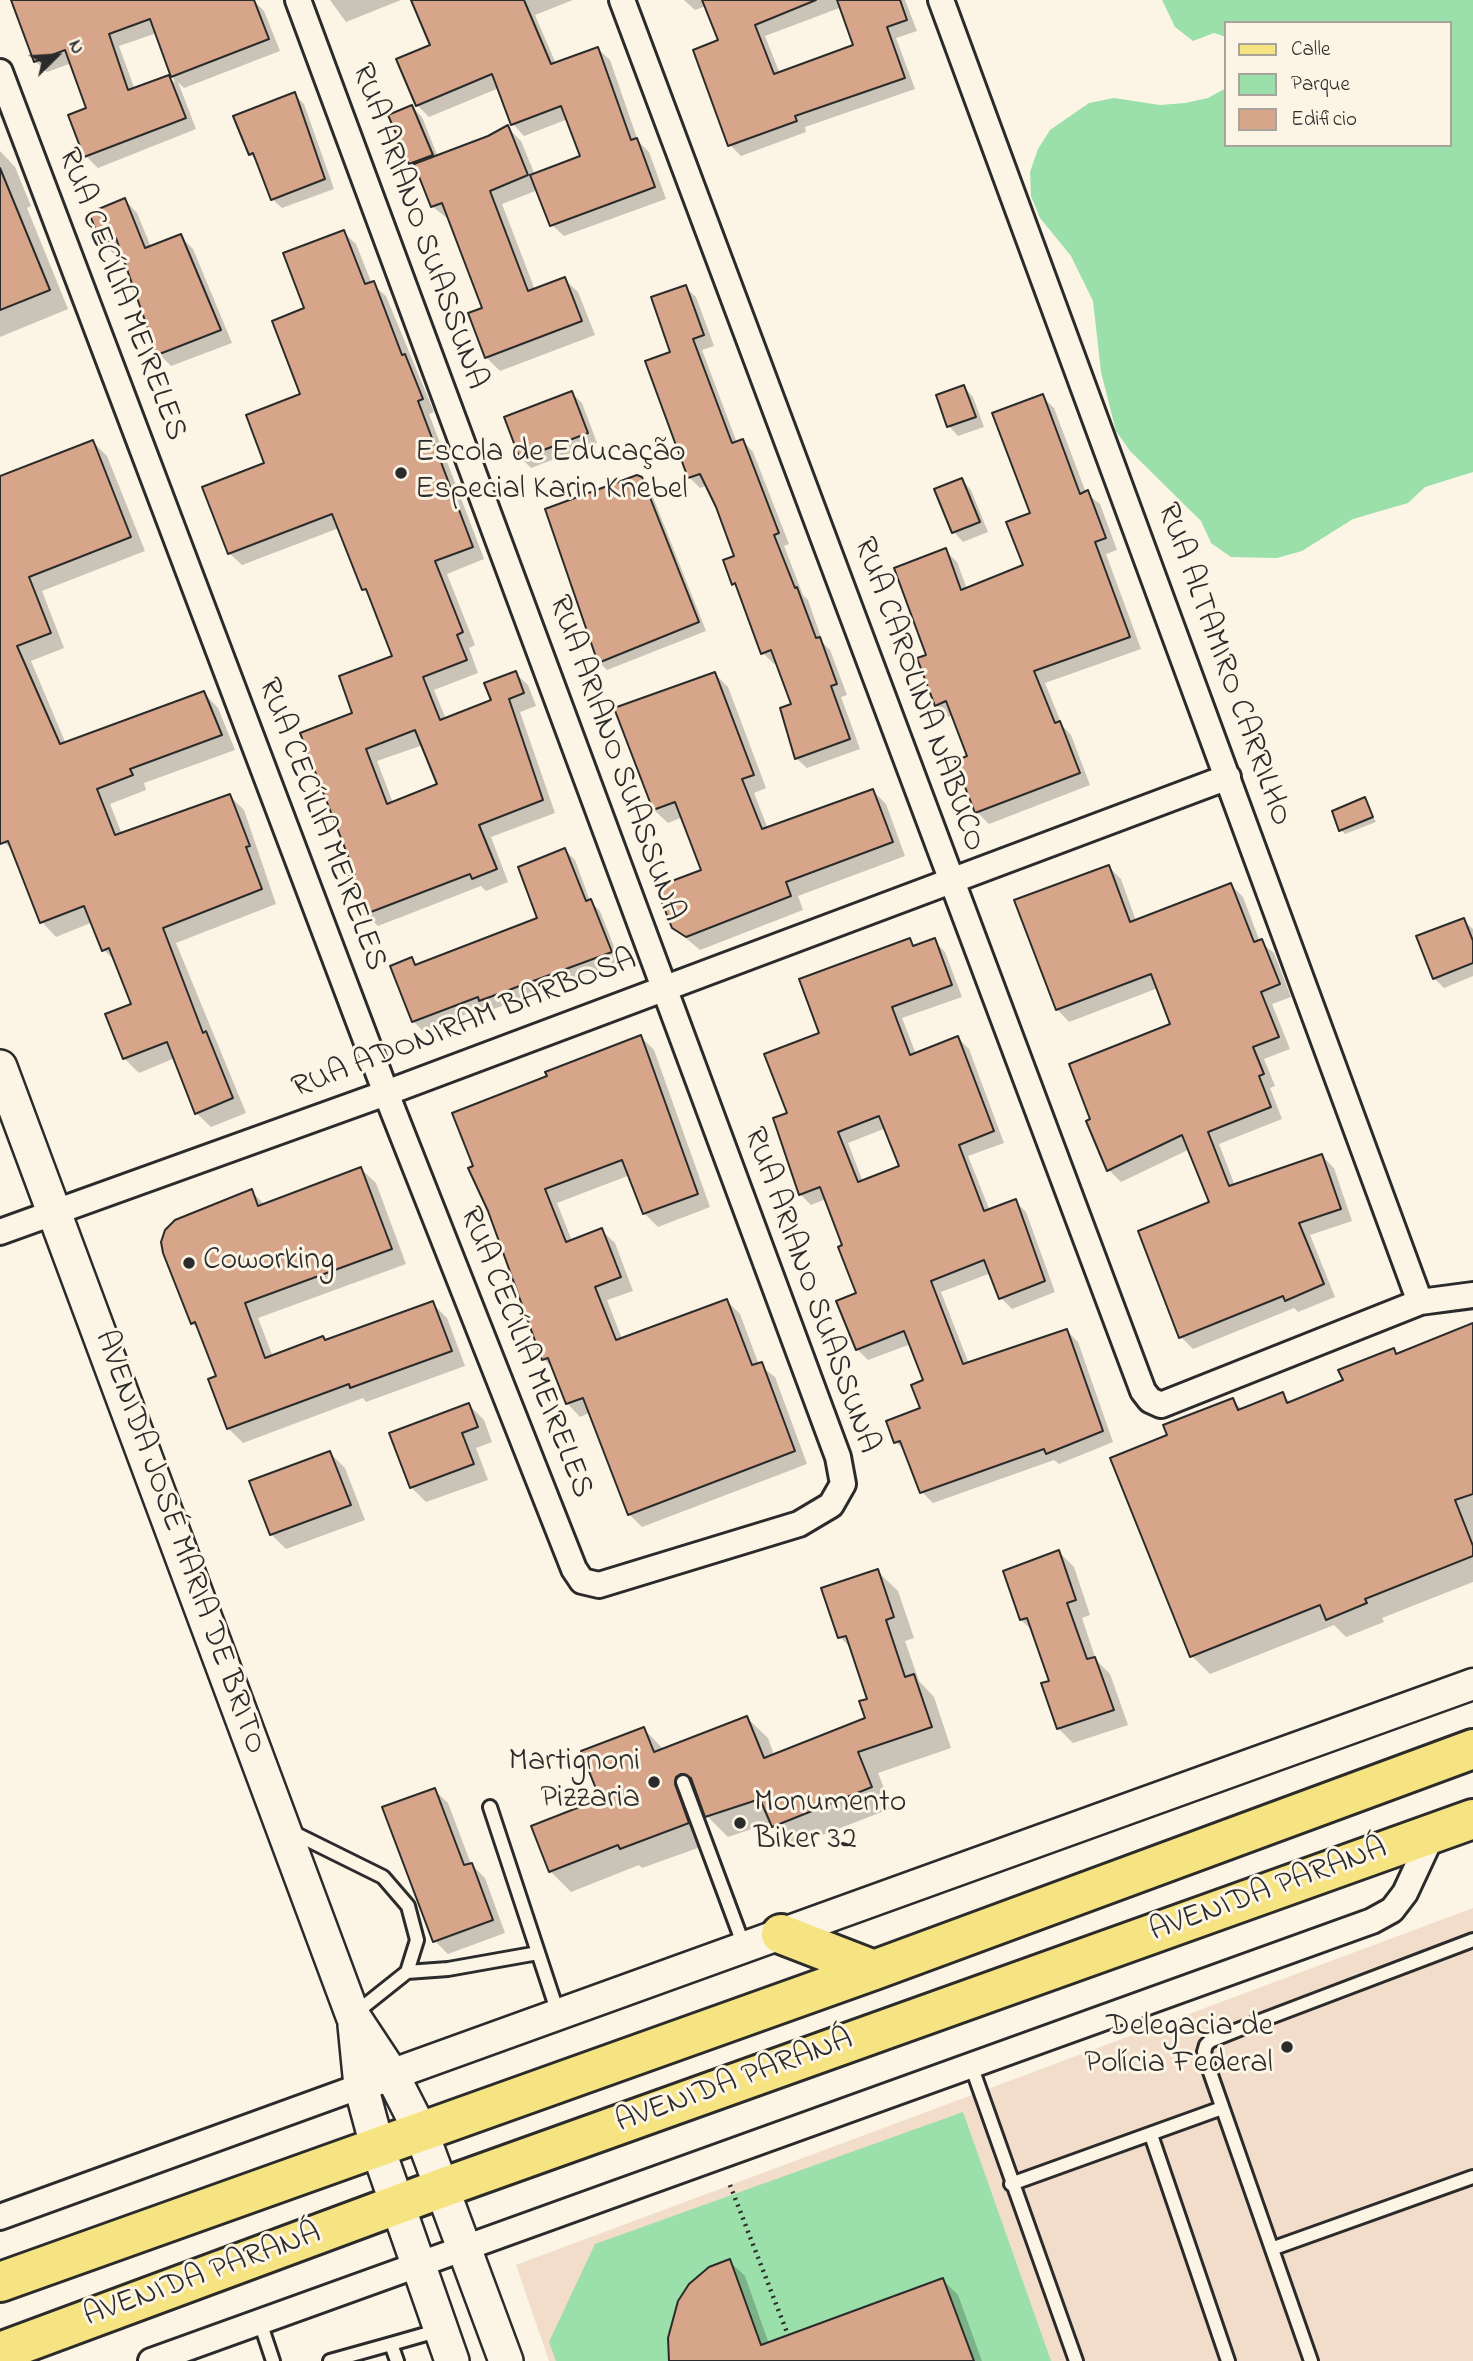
<!DOCTYPE html>
<html>
<head>
<meta charset="utf-8">
<style>
  body { margin:0 }
  #map { position:relative; width:1473px; height:2361px; overflow:hidden; background:#fcf5e5; font-family:"Indie Flower",sans-serif }
  canvas { display:block }
  .legend { position:absolute; left:1224px; top:21px; width:228px; height:126px; box-sizing:border-box; background:#fcf5e5; border:2px solid #a8a49b; margin:0; padding:9px 12px; list-style:none; font-size:21px; color:#2b2b2b }
  .legend li { display:flex; align-items:center; gap:14px; height:35px }
  .legend b { width:35px; border:2px solid #a8a49b }
  .north { position:absolute; left:21px; top:21px; width:70px; height:70px; -webkit-text-stroke:5px #fcf5e5; paint-order:stroke; rotate:66deg; font-size:19px; font-weight:700; line-height:28px; text-align:center; color:#2b2b2b }
  .north::after { content:''; display:block; margin:auto; width:24px; height:32px; background:#2b2b2b; clip-path:polygon(50% 0,100% 100%,50% 72%,0 100%) }
</style>
</head>
<body>
<div id="map">
<canvas width="1473" height="2361"></canvas>
<ul class="legend">
<li><b style="height:9px;background:#f6e381"></b>Calle</li>
<li><b style="height:19px;background:#9bdfaa"></b>Parque</li>
<li><b style="height:19px;background:#d7a68a"></b>Edificio</li>
</ul>
<div class="north">N</div>
</div>
<script>
const c = document.querySelector('canvas').getContext('2d');
c.lineJoin = 'round';
function fill(path, color) { c.fillStyle = color; c.fill(path, 'evenodd'); }
const toPath = rows => new Path2D(rows.map(r => 'M' + r).join(''));
function stroke(path, color, width, dash) { c.strokeStyle = color; c.lineWidth = width; c.lineCap = dash ? 'butt' : 'round'; c.setLineDash(dash || []); c.stroke(path); }
function drawText(font, color, halo, rows, align = 'center') {
  c.font = font + ' "Indie Flower",sans-serif'; c.lineWidth = 6; c.setLineDash([]); c.textBaseline = 'middle'; c.strokeStyle = halo; c.fillStyle = color; for (const [text, x, y, turn = 0] of rows) {
    c.save(); c.translate(x, y); c.rotate((+turn || 0) * Math.PI / 180); c.textAlign = isNaN(turn) ? turn : align; if (halo) c.strokeText(text, 0, 0); c.fillText(text, 0, 0); c.restore();
  }
}
const built = toPath([
  [1473,1908,1473,2361,549,2361,516,2265]
]);
const green = toPath([
  [1162,0,1473,0,1473,472,1425,487,1408,503,1353,519,1302,551,1277,558,1231,557,1211,543,1201,521,1130,451,1116,431,1101,372,1093,301,1071,256,1040,218,1031,196,1030,172,1038,149,1050,130,1089,103,1114,98,1160,105,1185,103,1208,98,1226,88,1226,145,1450,145,1450,23,1226,23,1226,37,1214,33,1193,41,1175,27],
  [963,2112,1051,2361,556,2361,549,2342,595,2244]
]);
const shadow = toPath([
  [65,0,253,0,264,11,280,51,184,88,178,82,196,129,98,168,86,156,88,109,72,63,47,72,35,61],
  [157,33,175,83,169,77,135,90,119,46],
  [330,0,401,0,346,22],
  [413,0,573,0,535,15,556,64,598,49,610,60,638,141,649,152,666,199,564,236,552,225,538,190,502,204,535,290,564,279,578,292,595,335,500,371,486,357,484,309,448,219,432,206,419,172,410,163,412,107,422,117,438,157,507,127,521,141,535,175,582,157,568,119,524,136,513,124,499,88,429,117,417,105,432,46],
  [684,0,905,0,917,31,896,38,915,89,805,127,806,132,741,156,730,145,696,51,720,41,706,6,695,10],
  [842,7,855,46,780,74,765,36],
  [294,94,304,104,334,189,282,208,272,199,258,162,250,154],
  [0,151,15,167,31,206,27,208,68,309,0,337],
  [125,200,137,213,151,247,180,236,193,249,232,343,171,366,159,354,121,252,115,255,102,242],
  [343,232,356,244,372,284,386,296,434,412,429,414,484,559,447,574,475,645,469,648,478,673,434,690,446,719,493,701,515,673,528,685,536,706,520,712,555,813,491,837,508,882,486,891,481,886,378,926,365,914,355,714,394,657,371,597,363,589,339,528,242,565,229,553,267,464,302,395,306,309],
  [423,745,439,785,393,803,377,761],
  [685,287,696,297,714,346,702,350,737,443,743,441,753,452,789,544,784,546,803,595,808,600,823,643,830,650,847,695,841,697,860,749,807,768,796,758,793,705,777,662,774,664,763,653,740,590,734,584,736,557,708,485,700,488,689,477,673,353],
  [964,387,973,397,984,427,958,436,949,426],
  [572,393,582,403,597,443,531,468,521,458],
  [1042,396,1054,408,1086,493,1100,504,1117,550,1106,554,1141,649,1045,683,1062,725,1071,735,1090,785,989,824,977,812,958,762,970,757,953,715,948,717,936,705,928,656,945,550,957,562,967,589,1025,566],
  [93,442,107,456,145,551,42,591,64,648,31,661,66,744,204,693,218,708,235,750,144,783,146,790,110,804,122,834,230,796,244,810,276,904,176,943,246,1113,211,1127,196,1113,175,1058,139,1073,124,1058,133,1005,116,962,104,950,93,922,56,937,42,922,14,852,4,842,0,832,0,478],
  [641,478,649,487,706,631,607,670,599,662],
  [962,480,971,490,988,532,963,542,954,532],
  [715,674,728,687,766,788,754,793,768,829,873,791,886,804,905,856,798,896,803,910,700,950,673,927,703,871,683,817,668,823,654,810,616,709],
  [1364,799,1376,822,1345,834,1341,830],
  [565,850,575,860,590,901,600,911,620,962,491,1010,487,1006,423,1031,413,1021,411,959,418,965,540,919],
  [1109,867,1121,879,1136,921,1231,885,1243,897,1260,942,1274,953,1291,997,1272,1004,1290,1049,1264,1059,1275,1086,1270,1088,1282,1119,1219,1144,1235,1186,1322,1156,1334,1168,1352,1221,1310,1235,1335,1297,1298,1312,1294,1308,1193,1349,1181,1337,1211,1203,1190,1149,1121,1182,1109,1170,1173,1025,1158,988,1069,1022,1057,1009],
  [1463,920,1473,929,1473,976,1444,988,1434,978],
  [909,940,916,947,934,941,945,952,962,997,902,1018,916,1054,958,1038,969,1049,1004,1143,968,1156,990,1211,1015,1201,1026,1212,1055,1292,1012,1309,1001,1298,991,1273,941,1292,969,1364,1067,1331,1078,1342,1113,1442,1059,1464,1054,1460,933,1503,922,1492,907,1453,896,1442,922,1409,926,1381,911,1344,868,1360,857,1349,859,1294,826,1199,811,1205,800,1194,789,1114,821,1034],
  [886,1128,901,1167,863,1182,848,1143],
  [641,1037,654,1050,710,1207,658,1227,645,1214,630,1175,557,1203,572,1241,601,1230,615,1243,633,1291,607,1300,622,1339,727,1301,740,1314,759,1365,775,1377,807,1464,642,1527,629,1514,591,1412,580,1417,567,1403,554,1370,544,1359,475,1167,549,1077],
  [361,1169,376,1183,406,1264,258,1318,273,1357,326,1342,432,1303,447,1318,465,1366,366,1402,363,1398,243,1443,228,1428,218,1377,200,1331,192,1323,251,1191,265,1205],
  [1473,1325,1473,1582,1382,1618,1384,1622,1346,1637,1334,1625,1210,1674,1192,1656,1169,1436,1232,1400,1243,1410,1283,1395,1291,1403,1345,1381,1394,1350,1398,1355],
  [469,1405,484,1420,492,1442,476,1448,488,1480,426,1502,411,1487],
  [330,1453,345,1468,365,1520,286,1549,271,1534],
  [1059,1552,1074,1567,1090,1615,1082,1618,1096,1660,1110,1674,1128,1725,1073,1743,1058,1728,1051,1682,1034,1632,1021,1620],
  [877,1571,898,1591,914,1638,905,1641,919,1681,934,1697,951,1748,878,1773,892,1808,794,1846,772,1822,728,1837,707,1816,699,1796,695,1806,709,1844,642,1868,639,1865,571,1892,550,1871,602,1800,644,1729,664,1750,747,1718,768,1738,774,1755,867,1719,869,1700,853,1650,840,1637],
  [434,1790,448,1803,471,1864,485,1878,505,1933,448,1954,435,1941],
  [729,2261,745,2276,769,2344,943,2280,958,2295,982,2361,673,2361]
]);
const building = toPath([
  [11,0,254,0,269,39,171,77,150,19,109,34,128,90,169,75,186,118,84,157,68,115,86,108,65,50,34,62,11,0],
  [411,0,524,0,551,64,598,47,631,140,637,138,655,187,550,226,530,175,580,156,561,106,511,125,492,74,416,106,396,59,430,45,411,0],
  [702,0,816,0,755,25,774,74,853,45,837,0,900,0,907,20,887,27,905,78,795,116,797,121,728,146,693,50,718,40,702,0],
  [295,92,325,179,271,200,253,153,249,155,233,116,295,92],
  [412,105,433,155,409,164,388,115,412,105],
  [508,125,528,175,490,191,528,291,565,277,582,321,485,358,468,313,482,308,442,203,431,207,414,164,488,136,508,125],
  [0,168,50,290,0,310,0,168],
  [125,198,145,248,181,234,221,330,157,355,116,238,101,243,89,213,125,198],
  [344,230,365,284,374,281,402,355,405,354,423,399,418,401,473,547,435,561,463,632,457,635,467,660,423,677,440,720,491,700,484,683,516,671,524,693,509,699,543,800,479,825,497,869,472,879,470,874,363,915,349,876,355,874,300,733,352,713,339,676,392,656,366,589,362,590,332,514,228,554,202,487,264,463,246,415,300,394,272,321,304,308,283,253,344,230],
  [415,730,437,784,387,804,366,749,415,730],
  [686,285,704,335,693,339,732,443,743,439,779,533,774,535,795,588,797,587,816,638,820,637,837,684,831,686,850,739,795,759,780,708,791,704,771,650,761,654,735,583,732,585,723,560,734,556,716,507,700,474,688,478,645,361,670,352,651,297,686,285],
  [964,385,976,417,947,427,936,395,964,385],
  [572,391,588,433,520,459,504,417,572,391],
  [1043,394,1080,494,1088,490,1106,538,1095,542,1130,637,1034,671,1055,723,1060,721,1080,773,975,813,955,761,967,756,946,701,935,706,917,658,926,655,894,568,946,548,961,590,1023,565,1006,522,1030,513,992,413,1043,394],
  [93,440,131,537,29,577,51,633,17,646,60,744,204,691,222,735,130,769,133,775,97,789,115,835,230,794,250,846,246,847,262,889,163,928,203,1033,206,1031,233,1098,195,1114,167,1042,123,1059,105,1014,131,1004,109,948,102,951,84,906,40,923,8,841,0,844,0,476,93,440],
  [637,475,642,477,699,622,598,663,545,509,637,475],
  [962,478,980,522,952,533,934,489,962,478],
  [715,672,754,775,742,779,762,829,873,789,893,842,786,882,791,896,686,937,672,928,656,887,701,870,675,802,653,810,614,708,715,672],
  [1365,797,1373,817,1339,831,1332,811,1365,797],
  [565,848,586,901,591,899,612,952,479,1001,478,997,412,1022,390,966,412,957,415,965,537,918,518,867,565,848],
  [1109,865,1130,922,1231,883,1254,942,1262,939,1280,984,1261,992,1279,1037,1253,1047,1264,1074,1259,1076,1271,1107,1208,1132,1229,1186,1322,1154,1341,1209,1299,1223,1324,1284,1285,1301,1283,1296,1179,1338,1138,1231,1209,1202,1182,1135,1107,1171,1086,1121,1090,1119,1069,1064,1170,1024,1151,974,1056,1010,1014,900,1109,865],
  [1464,918,1473,941,1473,963,1433,979,1416,936,1464,918],
  [910,938,913,946,935,938,952,985,892,1007,910,1055,958,1036,994,1131,959,1145,984,1211,1016,1199,1045,1281,999,1299,984,1260,931,1281,963,1364,1067,1329,1103,1431,1046,1454,1044,1449,920,1493,900,1441,894,1443,886,1421,920,1408,911,1385,923,1380,904,1331,856,1350,836,1301,856,1293,838,1247,842,1245,820,1187,799,1195,773,1118,787,1113,764,1054,819,1033,799,979,910,938],
  [879,1116,899,1166,858,1182,838,1132,879,1116],
  [641,1035,698,1194,643,1214,622,1160,545,1189,566,1242,602,1228,621,1277,595,1287,616,1340,727,1299,752,1365,762,1362,795,1451,628,1515,583,1398,566,1404,548,1358,542,1360,488,1211,468,1168,473,1166,452,1113,547,1076,545,1072,641,1035],
  [361,1167,392,1249,245,1303,265,1358,323,1336,325,1340,433,1301,452,1351,350,1388,349,1384,227,1429,208,1379,216,1376,195,1322,191,1324,163,1253,161,1242,165,1230,175,1220,252,1189,258,1206,361,1167],
  [1473,1323,1473,1494,1455,1500,1473,1546,1473,1556,1365,1599,1367,1603,1326,1620,1320,1605,1190,1657,1110,1458,1167,1435,1163,1425,1233,1398,1238,1410,1283,1392,1287,1403,1343,1380,1338,1370,1394,1348,1396,1354,1473,1323],
  [469,1403,478,1427,462,1433,474,1464,410,1488,389,1433,469,1403],
  [330,1451,351,1505,270,1535,249,1481,330,1451],
  [1059,1550,1076,1600,1067,1603,1087,1659,1095,1657,1114,1710,1057,1729,1041,1683,1049,1681,1027,1618,1020,1620,1003,1571,1059,1550],
  [878,1569,894,1617,886,1620,905,1677,914,1674,932,1727,858,1752,872,1787,772,1827,760,1799,705,1817,691,1778,681,1774,676,1777,675,1784,689,1823,620,1849,618,1845,549,1872,531,1826,600,1799,581,1751,644,1727,654,1752,747,1716,764,1758,865,1718,859,1701,867,1699,846,1636,838,1638,821,1588,878,1569],
  [435,1788,464,1865,472,1863,493,1920,433,1942,382,1807,435,1788],
  [730,2259,761,2345,943,2278,974,2361,669,2361,668,2338,678,2301,689,2284,709,2267,730,2259]
]);
const path = toPath([
  [730,2185,788,2335]
]);
const service = toPath([
  [683,1782,744,1946],
  [490,1807,558,2013],
  [290,1831,383,1877,408,1906,417,1940,407,1972,353,2015],
  [407,1972,448,1969,538,1953],
  [971,2065,1076,2361],
  [1151,2135,1228,2361],
  [1011,2184,1222,2108],
  [1274,2248,1473,2177],
  [260,2322,273,2361],
  [330,2361,391,2344],
  [397,2361,391,2344,440,2330],
  [1311,2361,1210,2072,1204,2052,1206,2045,1210,2041,1260,2021,1473,1940]
]);
const minor = toPath([
  [622,0,1143,1391,1150,1400,1161,1405,1420,1302],
  [941,0,1420,1302,1473,1295],
  [0,72,386,1093,574,1569,582,1581,599,1585,799,1524,831,1505,843,1484,838,1457,298,0],
  [0,1232,386,1093,1228,777],
  [0,2217,361,2086],
  [151,2361,1372,1921,1392,1910,1405,1893,1433,1833]
]);
const tertiary = toPath([
  [371,2082,1473,1684]
]);
const secondary = toPath([
  [0,1067,353,2016,392,2075,421,2132,506,2361],
  [355,2025,361,2086,378,2149,452,2361]
]);
const primary = toPath([
  [781,1934,874,1970],
  [0,2282,874,1970,1473,1749],
  [0,2352,442,2188,1473,1819]
]);
const markers = [
  [401,473,7,"#2b2b2b"],
  [189,1263,7,"#2b2b2b"],
  [654,1782,7,"#2b2b2b"],
  [740,1823,7,"#2b2b2b"],
  [1287,2047,7,"#2b2b2b"]
];
const streetNames = [
  ["RUA ARIANO SUASSUNA",417,227,70],
  ["RUA CECÍLIA MEIRELES",120,295,69],
  ["RUA ALTAMIRO CARRILHO",1222,665,70],
  ["RUA CAROLINA NABUCO",917,695,70],
  ["RUA ARIANO SUASSUNA",614,759,70],
  ["RUA CECÍLIA MEIRELES",320,825,69],
  ["RUA ADONIRAM BARBOSA",465,1026,-21],
  ["RUA ARIANO SUASSUNA",809,1291,70],
  ["RUA CECÍLIA MEIRELES",524,1353,68],
  ["AVENIDA JOSÉ MARIA DE BRITO",178,1543,70],
  ["AVENIDA PARANÁ",1269,1892,-20],
  ["AVENIDA PARANÁ",735,2083,-20],
  ["AVENIDA PARANÁ",203,2277,-20]
];
const poiNames = [
  ["Escola de Educação",415,455],
  ["Especial Karin Knebel",415,492],
  ["Coworking",203,1263],
  ["Martignoni",640,1764,"right"],
  ["Pizzaria",640,1801,"right"],
  ["Monumento",754,1805],
  ["Biker 32",754,1842],
  ["Delegacia de",1273,2029,"right"],
  ["Polícia Federal",1273,2066,"right"]
];
fill(built, '#f1ddca');
fill(green, '#9bdfaa');
fill(shadow, '#0003');
fill(building, '#d7a68a');
stroke(building, '#2b2b2b', 2);
stroke(service, '#2b2b2b', 18);
stroke(minor, '#2b2b2b', 30);
stroke(tertiary, '#2b2b2b', 35);
stroke(secondary, '#2b2b2b', 38);
stroke(primary, '#2b2b2b', 44);
stroke(path, '#2b2b2b', 4.5, [2, 5]);
stroke(service, '#fcf5e5', 12);
stroke(minor, '#fcf5e5', 24);
stroke(tertiary, '#fcf5e5', 30);
stroke(secondary, '#fcf5e5', 33);
stroke(primary, '#f6e381', 38);
for (const [x, y, r, color] of markers) { const dot = new Path2D(); dot.arc(x, y, r, 0, 2 * Math.PI); c.fillStyle = color; c.fill(dot); stroke(dot, '#fcf5e5', 2.5); }
drawText('32px', '#2b2b2b', '#fcf5e5', streetNames);
drawText('32px', '#2b2b2b', '#fcf5e5', poiNames, 'left');
</script>
</body>
</html>
